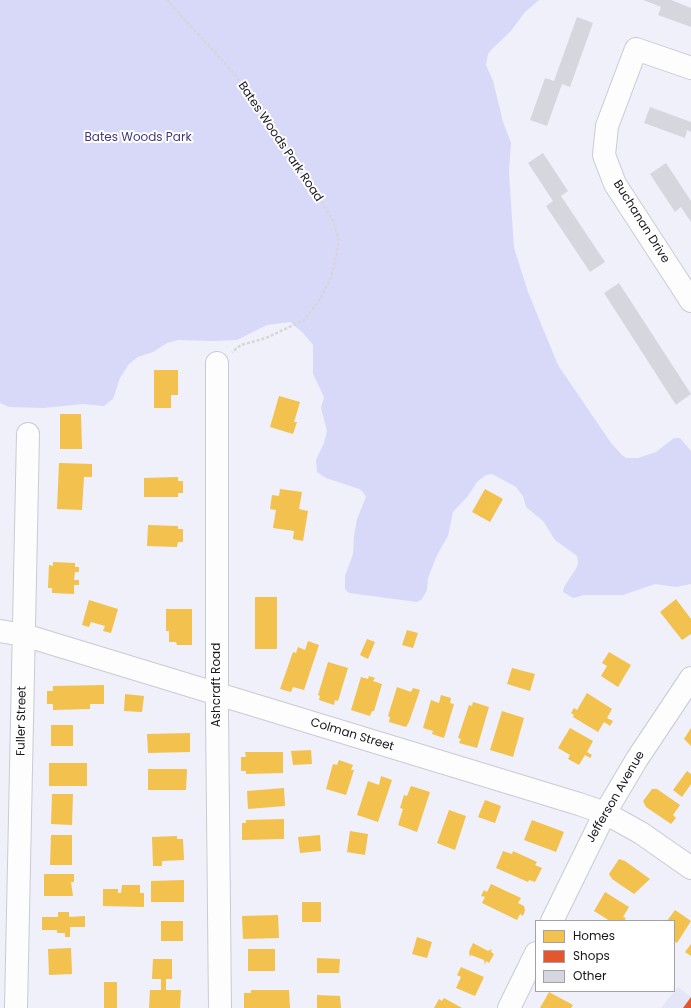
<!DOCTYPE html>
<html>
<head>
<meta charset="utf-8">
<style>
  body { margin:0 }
  #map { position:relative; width:691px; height:1008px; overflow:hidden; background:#eff0fa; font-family:Poppins,sans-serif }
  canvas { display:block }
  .legend { position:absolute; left:535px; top:920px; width:140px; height:72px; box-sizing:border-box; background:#fff; border:1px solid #a2a2a5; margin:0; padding:5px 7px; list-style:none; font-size:12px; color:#17171e }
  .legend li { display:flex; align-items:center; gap:8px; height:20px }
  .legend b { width:20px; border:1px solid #a2a2a5 }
</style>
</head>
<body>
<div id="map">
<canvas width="691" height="1008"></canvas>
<ul class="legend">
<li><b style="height:11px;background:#f2c14e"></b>Homes</li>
<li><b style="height:11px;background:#e4572e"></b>Shops</li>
<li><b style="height:11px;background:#d6d6df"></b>Other</li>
</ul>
</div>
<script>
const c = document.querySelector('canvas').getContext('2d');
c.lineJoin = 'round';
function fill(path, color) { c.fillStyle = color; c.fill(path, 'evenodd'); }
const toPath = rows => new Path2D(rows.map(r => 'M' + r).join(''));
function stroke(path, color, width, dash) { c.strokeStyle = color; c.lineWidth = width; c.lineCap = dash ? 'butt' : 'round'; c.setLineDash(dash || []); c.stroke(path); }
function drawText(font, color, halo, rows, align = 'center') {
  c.font = font + ' Poppins,sans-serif'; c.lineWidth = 4; c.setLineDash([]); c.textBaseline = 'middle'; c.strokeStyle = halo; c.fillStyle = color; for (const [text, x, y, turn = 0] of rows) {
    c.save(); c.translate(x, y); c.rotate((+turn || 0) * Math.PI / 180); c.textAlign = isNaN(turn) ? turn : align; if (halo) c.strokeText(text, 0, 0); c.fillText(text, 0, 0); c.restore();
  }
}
const built = toPath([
  [678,987,691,997,691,1008,661,1008]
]);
const green = toPath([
  [0,0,539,0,525,12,511,31,492,49,488,54,486,65,493,81,503,122,511,143,509,172,514,248,528,292,558,365,611,443,622,455,626,458,638,458,656,452,674,438,680,438,691,451,691,584,676,587,655,584,623,595,584,595,573,598,563,592,564,587,577,567,578,562,577,556,555,540,543,521,526,507,523,496,516,487,492,474,486,475,477,482,468,496,453,512,448,536,437,555,428,578,427,590,422,599,417,602,349,593,345,589,345,576,353,554,354,536,357,519,366,497,363,492,359,489,326,478,317,472,316,460,324,443,327,431,321,408,324,397,313,374,313,345,303,333,290,322,267,325,237,340,214,341,178,340,167,343,153,352,138,357,129,364,120,378,113,399,104,406,82,404,43,408,9,407,0,403]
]);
const homes = toPath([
  [154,370,178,370,178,395,171,395,171,408,154,408],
  [279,396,300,402,294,422,297,422,293,434,270,427],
  [60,414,81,414,82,449,60,449],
  [59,463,92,464,92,477,84,477,82,510,57,509],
  [178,477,178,481,183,481,183,493,178,493,178,497,144,497,144,478],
  [280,489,302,492,299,509,308,511,303,541,293,539,294,531,273,528,276,510,270,509,272,495,279,496],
  [485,489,503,499,490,522,472,512],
  [148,525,178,526,178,529,183,529,183,542,178,542,177,547,147,546],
  [53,562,75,563,75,567,79,567,79,572,75,572,74,580,79,580,79,585,74,585,74,594,52,593,52,588,48,588,49,565,53,566],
  [255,597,277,597,277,649,255,649],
  [676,599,691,619,691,634,682,640,660,612],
  [89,600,118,609,111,633,103,631,105,626,91,622,89,627,82,625],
  [166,609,192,609,192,645,177,645,176,642,169,642,169,631,166,631],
  [407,630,418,633,413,648,402,645],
  [367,639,375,642,368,659,360,655],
  [308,641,319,645,304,690,293,687,291,692,280,689,293,652,296,653,298,647,305,650],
  [609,652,631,665,618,687,601,676,607,666,602,663],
  [328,662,348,668,338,701,335,700,334,705,319,700,320,696,318,695],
  [512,668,535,674,530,691,507,684],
  [369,676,375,678,373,681,382,684,374,711,372,711,370,716,351,710,361,677,368,679],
  [104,685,104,704,90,704,90,709,53,710,53,704,47,704,47,691,53,691,53,686],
  [397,687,411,692,413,688,420,690,409,722,406,727,389,722,390,717,388,716],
  [587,693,612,709,607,718,613,721,610,726,604,722,598,732,573,717,574,715,571,713,574,708,577,710],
  [125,694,144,696,142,712,124,711],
  [441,695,451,698,450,703,454,704,444,738,432,734,433,731,423,728,431,700,439,703],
  [473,702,489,707,477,748,459,743,461,739,458,738,469,705,472,706],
  [502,711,524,718,513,757,490,750],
  [51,725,73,725,73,746,51,746],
  [570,728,593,741,587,752,592,755,590,758,585,755,579,765,568,759,570,755,558,748],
  [691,728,691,746,684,739],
  [190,733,190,752,148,753,147,734],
  [311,750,312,764,293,765,291,751],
  [245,752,283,752,283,773,246,774,246,771,241,771,241,757,246,757],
  [339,760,353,765,351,770,354,770,346,795,326,789,333,764,337,765],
  [49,763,87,763,87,786,49,786],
  [148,769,187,769,186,790,148,790],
  [687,771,691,774,691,784,682,797,673,790],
  [381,776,392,780,378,822,357,815,368,781,379,785],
  [411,786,430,792,417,832,398,825,403,809,400,808,404,795,407,796],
  [284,788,285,806,248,809,247,791],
  [652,789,657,789,680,805,673,815,676,818,671,824,646,807,643,801],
  [52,794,73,794,72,825,51,824],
  [485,800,501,806,495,823,478,817],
  [449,810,466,816,455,850,437,843],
  [284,819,284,839,242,840,242,823,246,823,246,820],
  [532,820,564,832,556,852,524,840],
  [350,831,368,834,365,855,347,852],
  [51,835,72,835,72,865,50,865],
  [320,835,321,851,300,853,298,837],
  [177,836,177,839,183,839,184,860,162,861,162,866,153,866,152,837],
  [503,851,512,854,513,851,537,862,535,865,542,868,535,882,529,880,528,882,496,868],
  [619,859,625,861,650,879,634,894,612,879,609,874],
  [44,874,74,874,74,882,71,882,73,896,44,896],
  [184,880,184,902,151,902,151,881],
  [491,884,521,898,518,903,524,906,525,910,523,916,520,914,517,920,482,903,485,897,481,896,484,890,487,892],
  [122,885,140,885,140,893,144,893,144,907,103,906,103,889,118,889,118,893,121,893],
  [605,892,629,907,623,917,626,918,624,921,610,921,594,911],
  [302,902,321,902,321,922,302,922],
  [675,910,691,921,677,943,674,941,674,921,667,921],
  [58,912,69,912,69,917,85,916,85,927,70,927,70,937,65,937,65,933,57,933,57,930,42,930,42,917,58,917],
  [278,915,279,938,243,939,242,916],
  [161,921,183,921,183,941,161,941],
  [417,937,432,942,427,958,412,954],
  [473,943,488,951,492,949,491,952,494,954,489,963,486,961,485,965,484,960,471,955,470,957,469,952],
  [691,944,691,956,685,952],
  [71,948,72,974,49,975,48,949],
  [248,949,275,949,275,971,248,971],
  [317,958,340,959,339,973,317,973],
  [153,959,172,959,172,979,166,979,166,990,181,990,180,1008,149,1008,150,990,161,990,161,979,152,979],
  [461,967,484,977,475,996,456,988,461,977,457,975],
  [104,982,117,982,117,1008,104,1008],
  [251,990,289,990,290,1008,244,1008,244,993,251,993],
  [549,992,573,1005,571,1008,540,1008],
  [317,995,340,996,341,1008,317,1008],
  [444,998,462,1008,434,1008,439,999,442,1001]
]);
const shops = toPath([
  [691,997,691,1008,683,1008]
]);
const building = toPath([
  [643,0,671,0,691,8,691,27,658,15,661,7],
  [577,17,593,23,570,87,562,84,547,126,530,120,545,78,554,81],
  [650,107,691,122,691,132,687,130,685,138,644,123],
  [543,153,568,191,561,196,605,262,590,272,546,206,553,201,528,163],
  [666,163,691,201,691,222,681,207,675,212,650,174],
  [619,283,691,394,676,405,604,293]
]);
const path = toPath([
  [167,0,231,70,272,125,307,176,334,223,339,242,331,278,319,301,304,320,266,338,241,345,232,352]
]);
const minor = toPath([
  [691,68,636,49,607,126,604,155,615,184,691,301],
  [217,363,217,712,220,1008],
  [16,1008,28,434]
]);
const major = toPath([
  [0,631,24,635,579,804,605,813,641,833,691,868],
  [552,921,605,813,637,759,691,678],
  [509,1008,536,953]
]);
const parkNames = [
  ["Bates Woods Park",138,138]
];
const streetNames = [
  ["Bates Woods Park Road",280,142,56],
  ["Buchanan Drive",641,222,58],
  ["Ashcraft Road",217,685,-90],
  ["Fuller Street",22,721,-89],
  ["Colman Street",352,735,17],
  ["Jefferson Avenue",616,797,-60]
];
fill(built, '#e4e5f7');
fill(green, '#d8d9f9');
fill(homes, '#f2c14e');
fill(shops, '#e4572e');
fill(building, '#d6d6df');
stroke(minor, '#cacad3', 24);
stroke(major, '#cacad3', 24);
stroke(path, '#d6d6d9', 2.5, [3, 2]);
stroke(minor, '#fdfdfe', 22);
stroke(major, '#fdfdfe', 22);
drawText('12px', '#403882', '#fff', parkNames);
drawText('12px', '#17171e', '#fff', streetNames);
</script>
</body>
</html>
